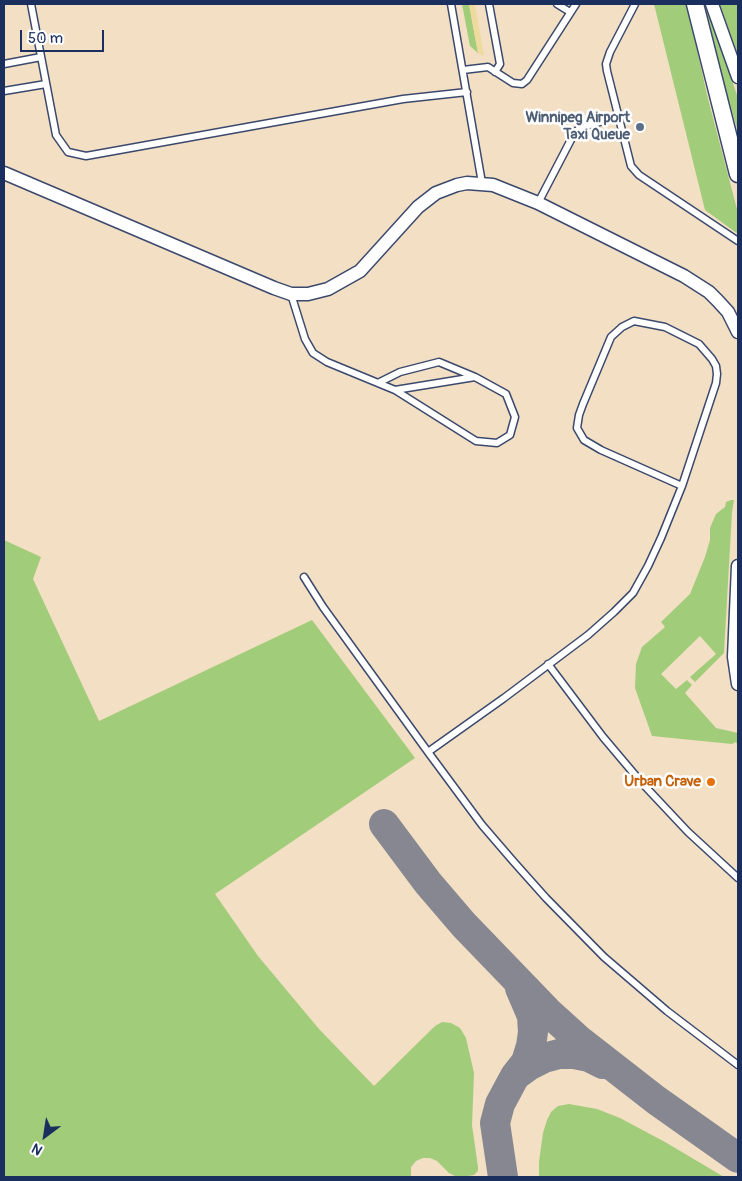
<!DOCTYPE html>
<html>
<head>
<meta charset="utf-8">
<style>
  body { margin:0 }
  #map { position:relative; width:742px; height:1181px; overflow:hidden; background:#f3dfc4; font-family:Pangolin,sans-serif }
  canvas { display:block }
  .frame { position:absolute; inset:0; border:5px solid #1b2f5e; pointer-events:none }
  .north { position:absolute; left:20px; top:1111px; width:50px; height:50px; -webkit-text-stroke:4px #fff; paint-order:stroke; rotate:211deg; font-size:14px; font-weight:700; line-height:20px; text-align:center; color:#1b2f5e }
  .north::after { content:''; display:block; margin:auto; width:18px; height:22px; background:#1b2f5e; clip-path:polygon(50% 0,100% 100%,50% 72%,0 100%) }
  .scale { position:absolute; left:20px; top:30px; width:84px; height:22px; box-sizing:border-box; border:2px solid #1b2f5e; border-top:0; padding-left:6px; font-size:15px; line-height:18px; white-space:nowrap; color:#1b2f5e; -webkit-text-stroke:4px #fff; paint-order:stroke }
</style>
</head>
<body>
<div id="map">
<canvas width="742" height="1181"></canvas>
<div class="frame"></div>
<div class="north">N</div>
<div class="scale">50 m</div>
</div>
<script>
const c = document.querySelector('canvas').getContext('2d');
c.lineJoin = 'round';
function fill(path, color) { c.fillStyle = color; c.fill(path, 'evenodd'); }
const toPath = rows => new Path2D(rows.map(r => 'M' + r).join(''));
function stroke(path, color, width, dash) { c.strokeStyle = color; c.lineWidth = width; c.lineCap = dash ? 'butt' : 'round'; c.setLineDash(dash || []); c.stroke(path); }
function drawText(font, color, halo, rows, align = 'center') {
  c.font = font + ' Pangolin,sans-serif'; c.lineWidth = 5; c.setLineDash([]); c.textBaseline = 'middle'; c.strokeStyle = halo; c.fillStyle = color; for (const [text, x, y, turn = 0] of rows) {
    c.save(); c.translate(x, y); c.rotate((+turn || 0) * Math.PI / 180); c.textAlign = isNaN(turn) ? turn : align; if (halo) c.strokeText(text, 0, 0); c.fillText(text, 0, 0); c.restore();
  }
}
const green = toPath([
  [462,4,469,4,478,53,470,46],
  [654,4,687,4,707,95,738,213,738,234,705,210],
  [701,4,706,4,738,98,738,132],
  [720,4,738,4,738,56],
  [731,500,734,500,732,512,724,653,695,682,690,677,716,654,700,636,661,674,676,689,687,680,692,685,685,693,716,728,738,733,738,746,736,742,732,744,652,736,635,688,636,664,642,647,665,627,661,622,690,594,705,557,710,540,710,528,716,514,725,507,726,502],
  [4,540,41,557,33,579,99,721,312,620,415,758,215,894,258,956,319,1029,374,1086,435,1026,442,1022,451,1023,460,1028,466,1038,474,1073,472,1125,478,1167,478,1171,474,1175,461,1177,455,1176,449,1173,437,1161,430,1158,423,1158,416,1161,411,1167,411,1177,4,1177],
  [569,1104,597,1109,620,1118,665,1142,724,1177,539,1177,539,1162,543,1133,547,1120,551,1112,558,1106]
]);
const sand = toPath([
  [469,4,475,4,484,56,478,53]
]);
const taxiway = toPath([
  [384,824,428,883,464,925,547,1011,579,1040,656,1100,738,1158],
  [515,1076,526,1062,531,1046,533,1032,532,1016,520,988],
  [503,1177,495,1123,500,1104,515,1076,530,1065,544,1058,559,1054,574,1054,589,1057,603,1064]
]);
const service = toPath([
  [31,4,56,135,68,152,86,156,403,99,467,92],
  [451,4,482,183],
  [489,4,500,64,495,72],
  [557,4,570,12],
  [635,4,610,52,606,64,607,71,631,166,639,175,738,241],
  [4,64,41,57],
  [463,70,488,67,513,83,522,84,527,80,576,4],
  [4,91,46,84],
  [538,203,575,132,582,127,618,117],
  [291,294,305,339,313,353,327,362,395,390,476,441,497,443,510,435,515,417,506,394,475,377,395,390],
  [378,383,400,372,439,362,475,377],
  [304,577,323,607,428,752,482,825,513,861,546,898,604,957,667,1011,738,1065],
  [548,664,603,737,641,782,688,832,738,878],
  [428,752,504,698,588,635,614,612,633,593,648,566,661,538,682,486,716,383,717,374,716,366,712,359,699,344,665,327,634,321,622,327,611,337,583,404,579,415,577,428,584,440,601,450,682,486]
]);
const minor = toPath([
  [712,4,738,77],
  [4,173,274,288,291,294,308,294,328,289,360,271,418,207,436,193,457,185,467,183,493,185,538,203,684,276,709,292,718,301,728,312,738,332],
  [738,566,734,657,738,684]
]);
const secondary = toPath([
  [695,4,738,174]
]);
const markers = [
  [640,127,5,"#5c6f8a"],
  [711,782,5,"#e8710a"]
];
const serviceNames = [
  ["Winnipeg Airport",630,118],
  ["Taxi Queue",630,135]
];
const foodNames = [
  ["Urban Crave",701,782]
];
fill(green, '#a1cc79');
fill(sand, '#eeda9e');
stroke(taxiway, '#878791', 30);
stroke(service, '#3b496d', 9);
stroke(minor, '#3b496d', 15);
stroke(secondary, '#3b496d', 19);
stroke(service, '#fff', 6);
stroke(minor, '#fff', 12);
stroke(secondary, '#fff', 16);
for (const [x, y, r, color] of markers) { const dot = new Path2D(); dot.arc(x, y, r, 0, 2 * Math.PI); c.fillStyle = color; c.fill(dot); stroke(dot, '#fff', 2); }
drawText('bold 15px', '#4e5e75', '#fff', serviceNames, 'right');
drawText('bold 15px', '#c56008', '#fff', foodNames, 'right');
</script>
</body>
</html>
